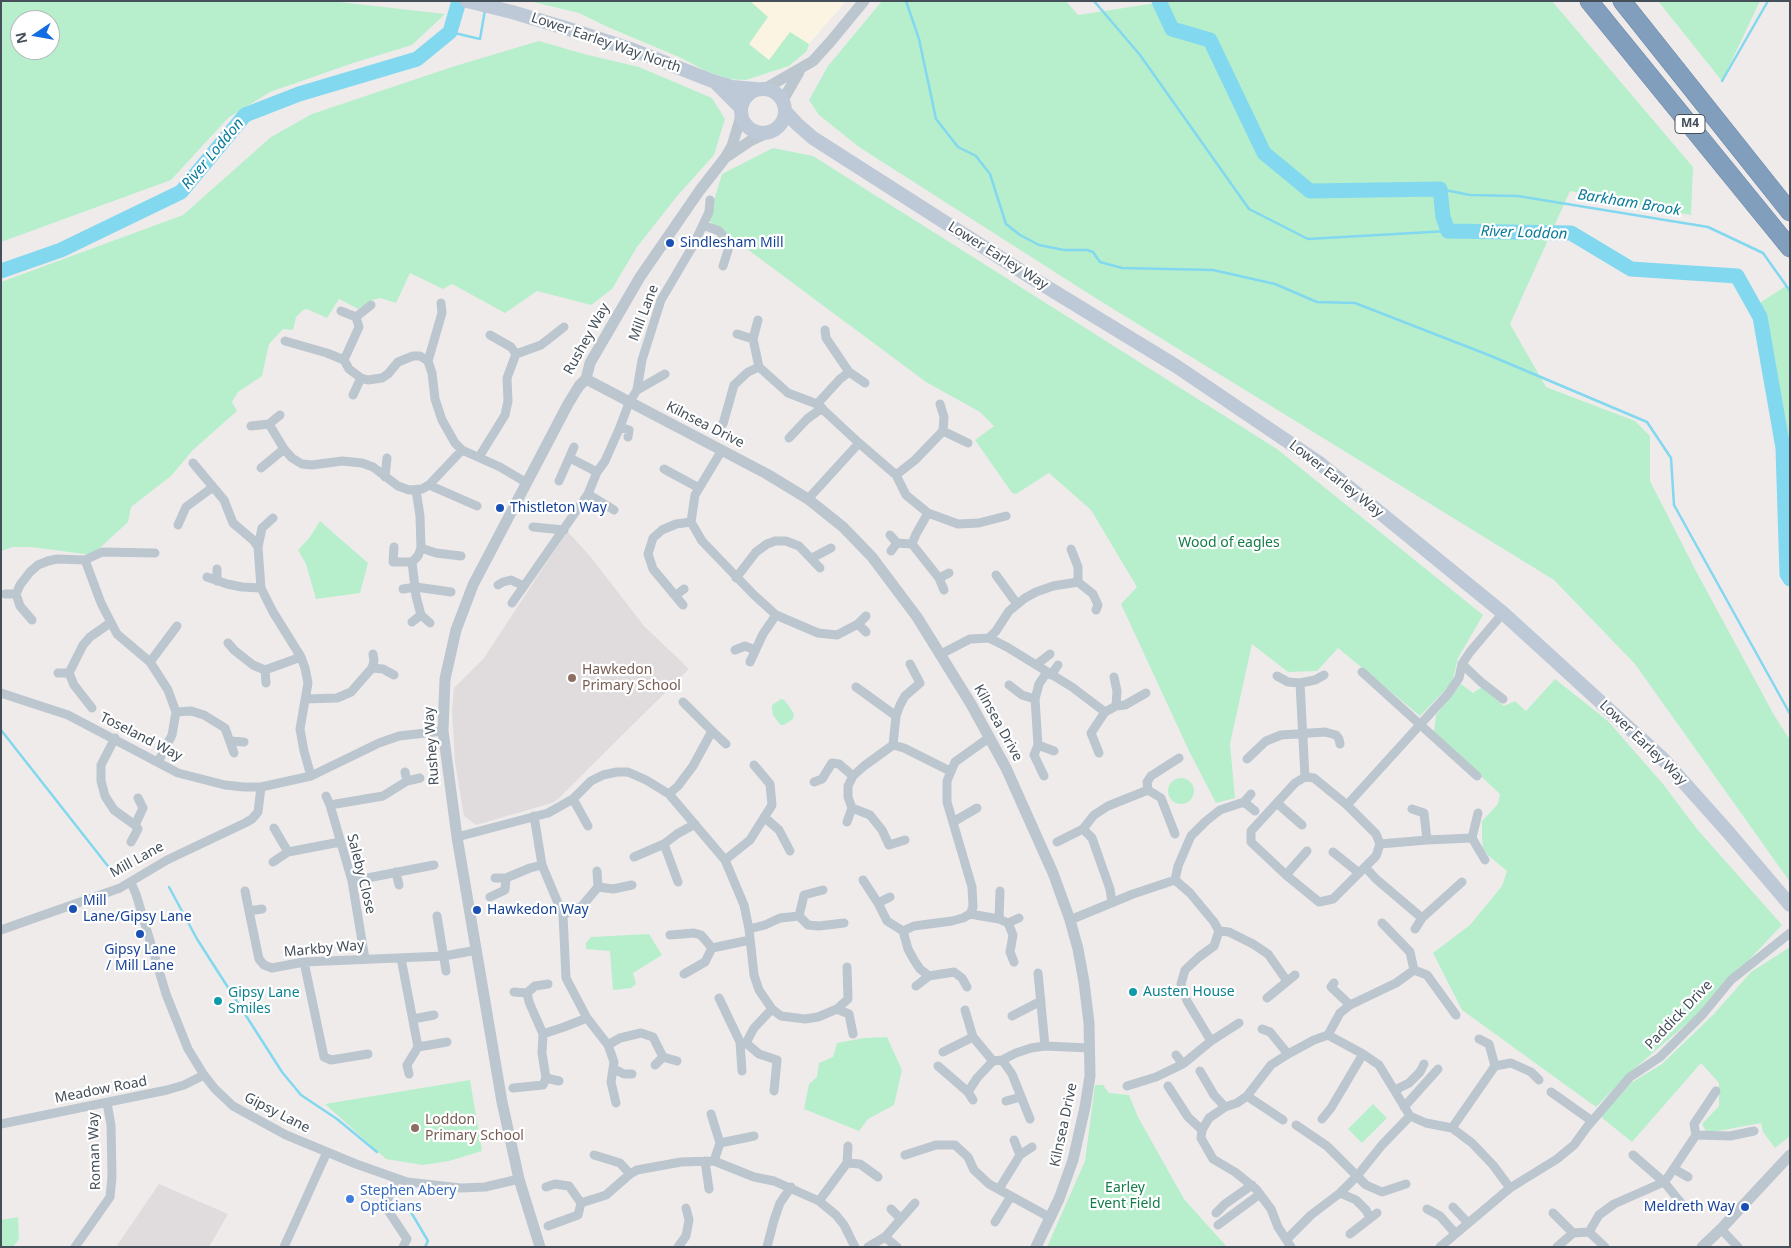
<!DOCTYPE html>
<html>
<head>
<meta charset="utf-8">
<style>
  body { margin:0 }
  #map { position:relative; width:1791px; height:1248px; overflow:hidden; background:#efebeb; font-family:"Noto Sans",sans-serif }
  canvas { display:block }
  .frame { position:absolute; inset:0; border:2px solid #444f5a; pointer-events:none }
  .north { position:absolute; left:10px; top:10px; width:50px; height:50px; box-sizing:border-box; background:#fff; border:1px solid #b4b9bd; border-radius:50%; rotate:258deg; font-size:14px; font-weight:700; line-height:20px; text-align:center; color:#444f5a }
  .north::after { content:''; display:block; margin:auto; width:18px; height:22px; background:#126de2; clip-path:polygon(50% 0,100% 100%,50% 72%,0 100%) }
</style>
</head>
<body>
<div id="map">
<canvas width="1791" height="1248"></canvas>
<div class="frame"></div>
<div class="north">N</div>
</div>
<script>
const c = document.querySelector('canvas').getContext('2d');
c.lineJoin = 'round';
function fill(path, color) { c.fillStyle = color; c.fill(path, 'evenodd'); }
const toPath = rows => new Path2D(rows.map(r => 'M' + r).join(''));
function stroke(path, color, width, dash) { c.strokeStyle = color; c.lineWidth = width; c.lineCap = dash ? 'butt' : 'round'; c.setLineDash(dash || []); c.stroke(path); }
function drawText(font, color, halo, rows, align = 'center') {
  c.font = font + ' "Noto Sans",sans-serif'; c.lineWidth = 4.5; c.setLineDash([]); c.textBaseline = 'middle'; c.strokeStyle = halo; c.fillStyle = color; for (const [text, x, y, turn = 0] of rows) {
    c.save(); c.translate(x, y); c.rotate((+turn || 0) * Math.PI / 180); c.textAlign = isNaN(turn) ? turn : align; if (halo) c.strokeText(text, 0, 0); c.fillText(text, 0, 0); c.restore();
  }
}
const commercial = toPath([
  [575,1,846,1,809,44,807,51,789,66,746,80,706,71,679,57,611,29]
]);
const education = toPath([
  [567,531,590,556,644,626,689,669,557,800,552,803,476,825,464,816,455,762,452,709,454,688,484,658],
  [159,1184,228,1214,209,1247,116,1247]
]);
const green = toPath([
  [1,1,331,1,445,14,412,45,353,63,270,92,228,118,171,180,1,242],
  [20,20,50,20,50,50,20,50],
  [529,1,750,1,768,17,749,44,769,60,790,32,809,44,807,51,789,66,746,80,728,79,706,71,679,57,612,29,579,13],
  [882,1,1066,1,1078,15,1169,1,1552,1,1693,167,1691,215,1570,191,1510,324,1546,387,1635,421,1650,436,1650,481,1696,571,1774,715,1790,740,1790,882,1635,664,1554,580,1097,299,859,147,819,115,809,100,828,66],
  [1658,1,1760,1,1722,81],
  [539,41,584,54,639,67,712,98,725,119,714,155,678,195,637,247,612,289,591,305,537,291,505,313,452,284,443,289,410,273,396,303,380,298,372,300,358,309,339,299,327,318,307,309,303,310,296,317,293,330,283,329,269,344,262,376,238,392,232,402,237,411,193,450,171,476,131,507,128,522,92,555,31,547,13,547,1,551,1,282,183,215,271,137,312,114,455,66],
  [773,148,813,156,1277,449,1483,615,1458,658,1452,683,1420,716,1338,648,1317,671,1288,672,1252,644,1230,744,1235,798,1216,803,1189,751,1121,604,1137,587,1091,510,1049,473,1016,494,1012,493,975,440,994,426,980,412,926,382,708,220,722,174],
  [1786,286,1790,292,1790,487,1761,302],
  [320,521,368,563,360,593,316,599,306,564,298,550,310,537],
  [1555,679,1608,721,1663,784,1697,829,1782,925,1697,1015,1627,1075,1596,1107,1462,1010,1433,953,1470,925,1502,886,1507,871,1489,856,1483,848,1482,837,1482,821,1498,804,1500,794,1434,732,1436,715,1461,684,1473,693,1482,687,1504,706,1515,701,1526,711],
  [781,699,784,700,789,706,794,714,793,719,784,725,781,725,778,722,773,715,772,708,772,705],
  '1168 791a13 13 0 1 1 26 0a13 13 0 1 1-26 0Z',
  [649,934,662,955,633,973,636,984,631,988,613,990,610,951,586,949,586,943,591,937],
  [1790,947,1790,1136,1775,1148,1763,1132,1761,1123,1707,1133,1702,1124,1719,1106,1719,1083,1701,1063,1632,1142,1601,1117,1631,1083,1662,1064,1714,1014,1751,972],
  [887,1037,902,1070,894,1105,868,1119,859,1131,804,1109,809,1084,817,1077,819,1063,833,1057,837,1043,864,1038],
  [470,1080,482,1151,449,1161,423,1165,386,1159,325,1104],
  [1095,1085,1103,1085,1109,1093,1129,1095,1138,1117,1184,1199,1227,1247,1047,1247,1085,1161],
  [1373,1104,1387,1118,1362,1143,1348,1129],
  [18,1217,19,1239,13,1247,1,1247,1,1220]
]);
const stream = toPath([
  [906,1,919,39,936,119,958,147,976,156,990,174,1006,224,1020,235,1039,245,1064,250,1087,250,1093,252,1100,262,1122,268,1213,270,1275,284,1317,302,1355,303,1491,356,1647,422,1671,458,1674,505,1790,714],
  [1094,1,1140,55,1249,209,1308,239,1448,231],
  [450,32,480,39,485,10],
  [1722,81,1768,1],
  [1440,189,1470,195,1518,196,1708,227,1763,253,1790,291],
  [1,730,111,870],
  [169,887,197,939,282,1072,301,1095,337,1119,377,1152],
  [405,1202,428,1241,425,1247]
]);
const river = toPath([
  [1159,1,1172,29,1210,40,1264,153,1310,191,1440,189,1443,217,1448,231,1571,233,1631,269,1737,276,1760,317,1783,448,1787,574,1790,579],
  [1,271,61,250,181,192,245,115,299,94,417,59,450,32,459,1]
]);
const minor = toPath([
  [703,225,719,231,730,244,723,266],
  [441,303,442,313,428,361,432,373,435,399,442,420,455,443,462,450,500,467,527,483],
  [341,311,356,317,359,327,344,360,349,369,361,378,368,380,382,378,388,374,398,362,413,356,420,356,428,361],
  [356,317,371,305],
  [758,320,753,339,759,367,788,393,817,404,859,443,896,475,906,495,928,513,958,524,979,523,1006,516],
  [737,334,753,339],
  [490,335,511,347,516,354],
  [285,341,327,353,344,360],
  [849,372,865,383],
  [637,390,665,374],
  [353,395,361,378],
  [817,404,840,379,849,372,826,338,825,330],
  [940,404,944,417,943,431],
  [280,415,269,424,284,449,292,458,302,464,312,465,342,461,362,463,373,467,398,486,409,490,422,489,429,485,462,450],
  [723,424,734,385,748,372,759,367],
  [251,426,269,424],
  [620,427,629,430,628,437],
  [789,438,807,419,822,408],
  [722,450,695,495,691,522,702,541,754,595,776,615,818,633,837,635,858,624,866,616],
  [479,457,505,415,508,401,507,378,516,354,541,345,564,327],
  [570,458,597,472],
  [193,463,213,487],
  [261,468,284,449],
  [664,469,699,488],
  [896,475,915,460,943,431,968,443],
  [385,477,387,458],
  [559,481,574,447],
  [429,485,477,506],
  [416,490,420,516,421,548,418,556,412,562,416,596,421,615,430,623],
  [588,494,614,510],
  [808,499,859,443],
  [928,513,916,534,912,544,939,578,944,590],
  [273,518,262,528,258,547,261,588,273,612,301,657,305,668,308,683,300,729,304,751,311,776],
  [178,525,186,507,213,487,224,500,233,523,253,540,258,547],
  [533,527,564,530],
  [890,535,897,543],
  [394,547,393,562,412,562],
  [421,548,436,553,461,556],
  [1071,549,1078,567,1078,582],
  [891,551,897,543,912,544],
  [155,553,102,552,85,560,101,603,117,634,150,662,168,690,176,712,172,735,158,762],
  [812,558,831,548],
  [217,569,217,581],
  [996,575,1017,604],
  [207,577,227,584,242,587,261,588],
  [736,578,756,552,767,544,775,541,786,541,799,546,820,568],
  [939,578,949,573],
  [498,585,503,582,511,580,524,586,588,494,597,472,605,461,620,427,629,403,637,390,642,360,661,300,694,244,709,212,710,200],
  [403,589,416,587,451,592],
  [5,594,16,594],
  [676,595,684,589],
  [512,603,524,586],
  [683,605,653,569,648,554,653,538,662,530,676,524,691,522],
  [32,620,20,606,16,594,20,585,30,572,38,565,48,561,57,559,85,560],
  [412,622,421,615],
  [858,624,866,632],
  [989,638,996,631,1009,611,1025,598,1036,592,1053,586,1078,582,1093,594,1098,605,1096,610],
  [228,643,234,650,253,665,265,670,301,657],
  [735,650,745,646,755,650],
  [941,654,970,639,989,638,1007,647,1072,687,1105,712,1116,706,1117,691,1114,677],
  [150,662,177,626],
  [750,662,763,634,776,615],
  [1462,664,1481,682,1503,699],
  [1036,665,1050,654],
  [372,668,374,661,373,654],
  [265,670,266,683],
  [1362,672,1477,776],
  [58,673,69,673],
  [1051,675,1058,665],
  [1277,676,1288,682,1300,683,1305,777],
  [1300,683,1315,680,1324,675],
  [1009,685,1022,695,1035,699],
  [856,687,896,716],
  [1,693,68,715,178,773,225,785,244,787,261,787,311,776,379,743,399,736,443,731],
  [305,699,337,698,351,692,372,668,383,669,394,675],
  [1116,706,1125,705,1146,693],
  [92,708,74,685,69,673,83,645,90,637,110,623],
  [176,712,191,711,204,715,225,728,234,753],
  [712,731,726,744],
  [115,738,101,765,101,781,105,796,114,810,135,825,143,808,138,798],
  [230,741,244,742],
  [893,745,896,716,900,705,905,696,920,683,910,664],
  [1038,745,1054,751],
  [1099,753,1091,733,1105,712],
  [1247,759,1266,741,1281,735,1325,732,1336,735,1339,739,1340,744],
  [1044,776,1034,755,1038,745,1035,699,1039,684,1047,672],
  [1305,777,1314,778,1347,805,1376,834,1380,844,1376,856,1333,899,1319,902,1286,875,1251,842,1251,831,1295,783,1305,777],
  [407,781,420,778],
  [814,782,822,779,832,763,839,764,853,776],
  [1148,790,1161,798,1175,834],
  [1148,790,1147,782,1151,776,1179,758],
  [669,794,678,786,693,766,712,731,683,702],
  [326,796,330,805,352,881,365,959],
  [573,799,588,826],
  [1244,802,1251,794],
  [1277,803,1302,825],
  [330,805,383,796,407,781,405,772],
  [1347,805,1448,694,1459,678,1462,664,1470,652,1503,613],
  [1412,809,1424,813,1427,840],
  [534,816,542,865,563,915,566,978,587,1018,608,1045,620,1038,641,1033,653,1037,663,1057,655,1065],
  [764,817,779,830,790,851],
  [847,822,852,808],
  [953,822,977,808],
  [274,828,288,852,340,842],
  [457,837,548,813,573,799,591,781,603,775,617,772,628,772,646,780,669,794,725,860,744,905,749,929,754,975,759,990,772,1009,781,1016,805,1019,818,1017,837,1009,848,999,847,967],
  [1472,838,1485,860],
  [905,840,889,845,882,830,870,815,852,808,848,797,848,786,853,776,864,766,893,745,904,748,950,771],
  [131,842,138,829,135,825],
  [1057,842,1083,829],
  [664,844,678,882],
  [1380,844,1427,840,1472,838,1478,813],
  [1333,852,1359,873],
  [634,857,664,844,677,834,695,824],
  [725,860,750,840,772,805,770,784,754,765],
  [273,862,288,852],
  [1365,867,1376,879,1422,918,1462,882],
  [597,871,598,887],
  [396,872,399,885],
  [1286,875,1307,851],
  [495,878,506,878,530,868,542,865],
  [863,880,878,903,887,921,903,931,914,926,952,921,963,918,970,914,973,907,972,887,947,802,947,781,955,762,990,737],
  [1175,880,1190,893,1214,922,1219,931,1214,946,1199,957,1185,970,1181,984,1187,1001,1211,1041],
  [1175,880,1178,866,1191,836,1206,821,1220,810,1244,802,1255,811],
  [352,881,434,865],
  [131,883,136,894,166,994,188,1049,204,1075,215,1089,233,1106,286,1135,356,1164,407,1182,461,1188,485,1187,519,1179],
  [245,891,249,911],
  [490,897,505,890,506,878],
  [878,903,890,897],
  [1112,903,1110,889,1092,838,1083,829,1094,815,1108,806,1148,790],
  [262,909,249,911,259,959,264,965,272,968,304,962,444,956,477,950],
  [970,914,999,919,1008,923,1013,935,1010,952,1014,962],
  [563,915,582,906,598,887,613,889,632,885],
  [437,916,446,971],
  [799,916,804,895,823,890],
  [999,919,1000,891],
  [1070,920,1133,894,1175,880],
  [1008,923,1019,918],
  [749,929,765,925,780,918,799,916,808,925,819,926,844,923],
  [1415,929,1422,918],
  [1,930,120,888,167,860,245,823,252,819,258,812,261,787],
  [903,931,908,949,914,960,920,969,929,976,916,986],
  [1219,931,1229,932,1253,944,1268,954,1287,981],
  [670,935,694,933,701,935,712,948,750,940],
  [401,958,418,1047,447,1042],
  [304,962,324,1057,331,1060,368,1054],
  [1414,970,1427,975,1456,1015],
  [1038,973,1045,1046],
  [684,974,705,962,712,948],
  [929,976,954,972,962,978,967,987],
  [1334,983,1331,987,1350,1005],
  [514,992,527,993],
  [719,998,740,1042,742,1071],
  [1267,998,1295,975],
  [837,1009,849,1014,853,1034],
  [965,1010,973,1037,993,1061],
  [1012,1016,1041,1001],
  [413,1019,434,1015],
  [1262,1029,1270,1032,1288,1054],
  [543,1034,529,1002,527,993,535,986,548,984],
  [1328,1035,1340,1013,1350,1005,1396,983,1414,970,1410,952,1382,923],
  [742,1043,746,1043,754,1028,772,1009],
  [746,1043,759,1054,777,1060,774,1091],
  [608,1045,614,1062,611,1082,616,1103],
  [943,1052,973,1037],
  [1176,1055,1183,1064],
  [663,1057,677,1061],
  [1002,1060,1012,1074,1030,1119],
  [938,1066,968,1092],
  [1495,1066,1511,1063,1531,1072,1539,1080],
  [614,1069,624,1074,632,1074],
  [1200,1071,1214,1095,1225,1107],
  [409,1074,407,1065,418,1047],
  [546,1078,559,1081],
  [1127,1086,1156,1077,1183,1064,1211,1041,1239,1023],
  [1168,1086,1188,1117,1202,1130],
  [513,1088,543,1085,546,1078,542,1053,543,1034,564,1027,587,1018],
  [1395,1090,1409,1083,1420,1072,1424,1064],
  [1551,1092,1592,1121],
  [1247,1096,1283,1120],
  [973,1100,968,1092,977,1078,993,1061,1002,1060,1016,1053,1031,1048,1045,1046,1090,1048],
  [1006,1101,1021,1097],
  [1404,1107,1438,1069],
  [711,1114,720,1143],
  [1322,1119,1331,1108,1363,1054],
  [1,1124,167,1090,184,1085,204,1075],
  [1296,1125,1327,1146,1366,1185,1382,1192,1406,1184],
  [1452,1128,1495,1066,1489,1044,1479,1039],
  [1696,1135,1730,1136,1754,1131],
  [594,1155,620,1163,630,1174],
  [905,1155,936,1145,955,1145,968,1157,974,1170,989,1184,1051,1218],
  [1020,1155,1032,1147],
  [1633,1155,1664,1182,1682,1204],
  [705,1161,709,1189],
  [714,1161,720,1143,754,1136],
  [847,1163,848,1146],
  [1674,1169,1688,1177],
  [396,1179,385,1206,407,1239,403,1247],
  [546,1187,555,1184,569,1186,581,1203,606,1195,630,1174,637,1170,681,1162,714,1161,754,1177,774,1181,819,1201,836,1215,844,1225,855,1247],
  [999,1189,1020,1155,1014,1140],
  [1340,1193,1356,1200,1366,1210,1370,1218],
  [819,1201,847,1163,860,1164,878,1177],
  [1453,1207,1468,1223],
  [891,1209,901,1219],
  [1427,1209,1440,1216,1455,1233],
  [1216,1213,1225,1204,1252,1185],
  [1553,1213,1573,1233],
  [995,1222,1011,1196],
  [1218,1225,1260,1194],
  [548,1226,578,1215,581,1203],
  [1721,1229,1738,1247],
  [1589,1232,1599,1215,1614,1204,1664,1182,1668,1177,1696,1135,1694,1124,1716,1091],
  [1350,1234,1377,1213],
  [885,1237,897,1247],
  [1287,1239,1311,1215,1340,1193,1357,1176,1382,1145,1410,1116],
  [75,1247,110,1197,112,1177,111,1125,107,1103],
  [284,1247,327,1152],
  [678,1247,686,1236,689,1220,686,1208],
  [767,1247,774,1220,780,1203,791,1187],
  [868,1247,885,1237,915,1203],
  [1291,1247,1278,1227,1271,1209,1256,1189,1235,1172,1213,1159,1201,1138,1202,1130,1209,1118,1225,1107,1237,1103,1247,1096,1271,1065,1288,1054,1314,1040,1328,1035,1363,1054,1379,1065,1410,1116,1426,1123,1452,1128,1472,1143,1493,1165,1510,1188],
  [1440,1247,1510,1188,1557,1159,1574,1145,1587,1127,1630,1077,1660,1057,1703,1014,1731,980,1790,933],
  [1557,1247,1573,1233,1589,1232,1605,1247]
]);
const tertiary = toPath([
  [766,88,813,61,831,41,864,1],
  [783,100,799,72],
  [728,156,750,141,767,133],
  [586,379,767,474,808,499,843,527,872,557,917,617,971,704,1006,768,1053,873,1070,920,1078,949,1084,982,1089,1023,1090,1076,1085,1107,1073,1160,1059,1199,1036,1247],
  [540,1247,519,1179,502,1102,457,837,443,731,445,679,456,630,473,585,568,404,579,386,586,379,590,363,640,277,700,190,725,158,732,146,741,116],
  [1702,1247,1721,1229,1790,1155]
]);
const secondary = toPath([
  [467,1,512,12,572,30,633,50,715,82,732,87,756,89],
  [715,82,741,108],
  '741 111a22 22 0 1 1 44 0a22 22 0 1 1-44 0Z',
  [785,111,797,124,813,138,1032,278,1176,366,1318,462,1503,613,1662,758,1729,833,1790,905]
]);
const motorway = toPath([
  [1589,1,1790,248],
  [1622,1,1790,212]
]);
const markers = [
  [670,243,5,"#1a4fb4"],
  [500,508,5,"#1a4fb4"],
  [572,678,5,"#8d6e63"],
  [73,909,5,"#1a4fb4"],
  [477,910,5,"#1a4fb4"],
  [140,934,5,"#1a4fb4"],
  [1133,992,5,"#0f9aa8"],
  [218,1001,5,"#0f9aa8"],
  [415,1128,5,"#8d6e63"],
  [350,1199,5,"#3f7fe0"],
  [1745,1207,5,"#1a4fb4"]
];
const shields = [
  [1690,124,30]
];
const shieldNames = [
  ["M4",1690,124]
];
const streetNames = [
  ["Lower Earley Way North",606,43,19],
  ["Lower Earley Way",998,256,32],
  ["Mill Lane",644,313,-69],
  ["Rushey Way",587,339,-61],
  ["Kilnsea Drive",705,425,27],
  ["Lower Earley Way",1336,479,38],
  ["Kilnsea Drive",998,723,61],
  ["Toseland Way",141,737,27],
  ["Lower Earley Way",1643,743,44],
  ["Rushey Way",432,746,-94],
  ["Mill Lane",137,860,-29],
  ["Saleby Close",361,874,76],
  ["Markby Way",324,949,-5],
  ["Paddick Drive",1679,1015,-46],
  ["Meadow Road",101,1090,-11],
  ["Gipsy Lane",277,1113,27],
  ["Kilnsea Drive",1064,1125,-78],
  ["Roman Way",95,1151,-92]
];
const transitNames = [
  ["Sindlesham Mill",680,243],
  ["Thistleton Way",510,508],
  ["Mill",83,901],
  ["Lane/Gipsy Lane",83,917],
  ["Hawkedon Way",487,910],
  ["Gipsy Lane",140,950,"center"],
  ["/ Mill Lane",140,966,"center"],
  ["Meldreth Way",1735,1207,"right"]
];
const parkNames = [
  ["Wood of eagles",1229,543],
  ["Earley",1125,1188],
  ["Event Field",1125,1204]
];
const educationNames = [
  ["Hawkedon",582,670],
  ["Primary School",582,686],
  ["Loddon",425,1120],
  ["Primary School",425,1136]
];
const cultureNames = [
  ["Austen House",1143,992],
  ["Gipsy Lane",228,993],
  ["Smiles",228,1009]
];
const shopNames = [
  ["Stephen Abery",360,1191],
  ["Opticians",360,1207]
];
const waterNames = [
  ["River Loddon",213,154,-50],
  ["Barkham Brook",1629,203,9],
  ["River Loddon",1524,233,2]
];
fill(commercial, '#fcf4e2');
fill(education, '#e0dcdd');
fill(green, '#b7efcd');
stroke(stream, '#82d8ee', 2.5);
stroke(river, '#82d8ee', 15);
stroke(motorway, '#6c89a9', 19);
stroke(minor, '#bcc6cf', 9);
stroke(tertiary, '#bcc6cf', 11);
stroke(secondary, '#bdc9d6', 14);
stroke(motorway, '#819ebd', 18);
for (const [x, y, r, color] of markers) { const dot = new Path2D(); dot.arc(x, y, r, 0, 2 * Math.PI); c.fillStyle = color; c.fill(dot); stroke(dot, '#fff', 2); }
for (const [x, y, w] of shields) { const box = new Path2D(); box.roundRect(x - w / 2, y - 9.5, w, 19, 4); c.fillStyle = '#fff'; c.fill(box); stroke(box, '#444f5a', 1); }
drawText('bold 12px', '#444f5a', null, shieldNames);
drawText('14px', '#444f5a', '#fff', streetNames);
drawText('14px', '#164399', '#fff', transitNames, 'left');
drawText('14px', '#137c47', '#fff', parkNames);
drawText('14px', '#785e54', '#fff', educationNames, 'left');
drawText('14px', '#0d838f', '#fff', cultureNames, 'left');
drawText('14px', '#366cbe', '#fff', shopNames, 'left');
drawText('italic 15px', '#087c9a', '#fff', waterNames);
</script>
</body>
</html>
